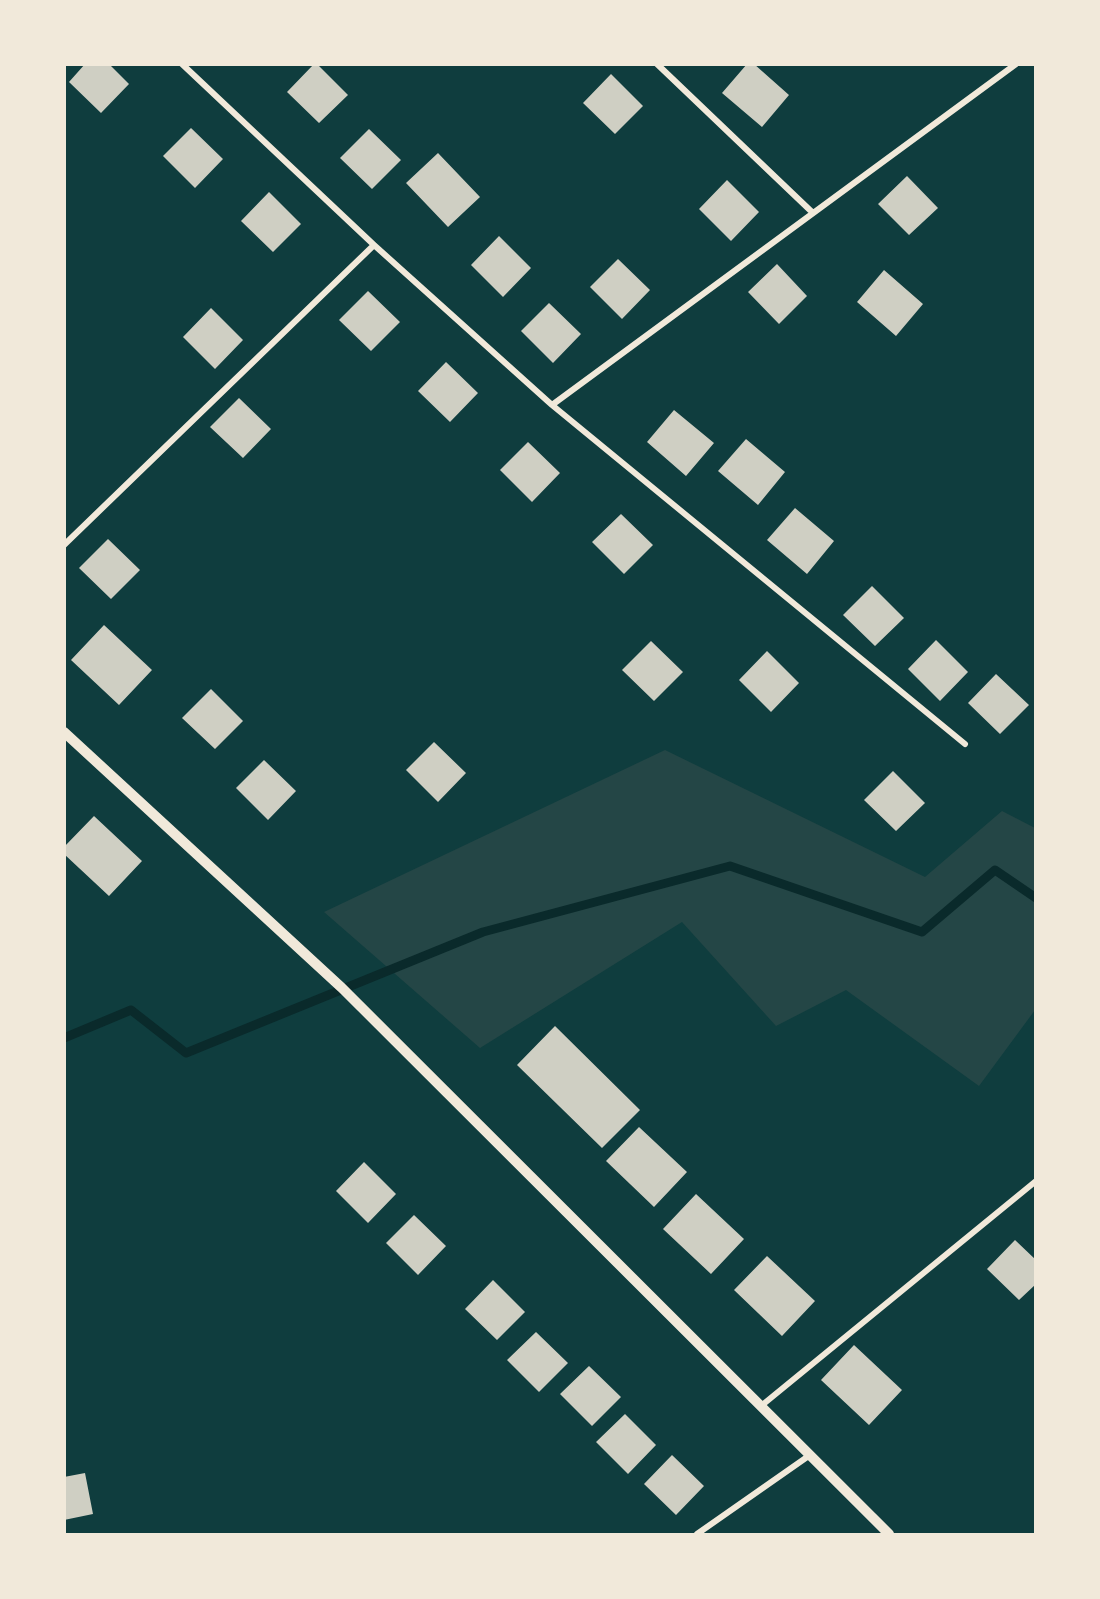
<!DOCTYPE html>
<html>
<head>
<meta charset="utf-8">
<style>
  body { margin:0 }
  #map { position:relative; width:1100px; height:1599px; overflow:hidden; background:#0f3d3e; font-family:"PT Sans",sans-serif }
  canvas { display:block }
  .frame { position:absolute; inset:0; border:66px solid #f1e9da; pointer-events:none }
</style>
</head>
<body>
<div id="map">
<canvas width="1100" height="1599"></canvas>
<div class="frame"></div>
</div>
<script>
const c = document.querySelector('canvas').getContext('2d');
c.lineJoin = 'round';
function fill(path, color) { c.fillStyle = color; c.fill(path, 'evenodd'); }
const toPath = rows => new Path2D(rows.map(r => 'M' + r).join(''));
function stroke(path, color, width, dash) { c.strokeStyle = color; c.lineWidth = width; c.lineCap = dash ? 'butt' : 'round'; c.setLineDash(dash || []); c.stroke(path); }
const green = toPath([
  [665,750,925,877,1002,811,1035,828,1035,1010,979,1086,846,990,776,1026,682,922,480,1048,324,912]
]);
const stream = toPath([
  [64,1038,131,1010,186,1053,483,932,730,866,922,932,995,870,1036,898]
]);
const building = toPath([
  [85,64,109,64,129,84,101,113,69,82],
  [314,64,317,64,348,95,319,123,287,92],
  [747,64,754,64,789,95,762,127,722,93],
  [611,74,643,106,615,134,583,103],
  [191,128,223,159,195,188,163,156],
  [369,129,401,160,372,189,340,158],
  [438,153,480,197,448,227,406,183],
  [907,176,938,208,909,235,878,204],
  [727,180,759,212,731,241,699,209],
  [269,192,301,224,273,252,241,221],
  [499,236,531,268,503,297,471,265],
  [618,259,650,290,622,319,590,287],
  [777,264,807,296,779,324,748,292],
  [884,270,923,304,896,336,857,302],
  [368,291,400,322,371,351,339,320],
  [549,303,581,334,553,363,521,331],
  [211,308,243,340,215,369,183,337],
  [446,362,478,393,450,422,418,391],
  [239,398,271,429,243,458,210,427],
  [674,410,714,443,686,476,647,442],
  [746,439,785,472,758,505,718,471],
  [528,442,560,473,532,502,500,470],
  [795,508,834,541,807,574,767,540],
  [621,514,653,545,624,574,592,542],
  [108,539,140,570,111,599,79,568],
  [872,586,904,618,875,646,843,615],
  [104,625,152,670,119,705,71,660],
  [936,640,968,672,940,701,908,669],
  [651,641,683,672,654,701,622,670],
  [767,651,799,683,771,712,739,680],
  [996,674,1029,705,1000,734,968,703],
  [211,689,243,721,215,749,182,718],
  [434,742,466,773,438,802,406,770],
  [264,760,296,791,268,820,236,788],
  [893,771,925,803,896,831,864,800],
  [94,816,142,861,109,896,64,854,64,847],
  [555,1026,640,1110,602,1148,517,1065],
  [639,1127,687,1172,654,1207,606,1161],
  [364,1162,396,1194,368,1223,336,1191],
  [696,1194,744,1239,711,1274,663,1229],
  [414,1215,446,1246,418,1275,386,1243],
  [1015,1240,1036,1260,1036,1284,1019,1300,987,1269],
  [767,1256,815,1301,782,1336,734,1290],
  [493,1280,525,1312,497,1340,465,1309],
  [536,1332,568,1363,539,1392,507,1360],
  [854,1345,902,1390,869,1425,821,1380],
  [589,1366,621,1397,592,1426,560,1394],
  [625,1414,656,1445,628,1474,596,1442],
  [672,1455,704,1486,676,1515,644,1484],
  [85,1473,93,1514,64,1520,64,1477]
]);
const minor = toPath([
  [182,64,374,245,552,405,965,744],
  [657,64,813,213],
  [552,405,1016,64],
  [64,545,374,245],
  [761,1406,1036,1181],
  [697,1534,810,1455]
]);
const tertiary = toPath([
  [64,732,342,988,889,1534]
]);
fill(green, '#244646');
stroke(stream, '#0a2a2b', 9);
fill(building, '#cfcfc3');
stroke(minor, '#f1e9da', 6);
stroke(tertiary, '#f1e9da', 10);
</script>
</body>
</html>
